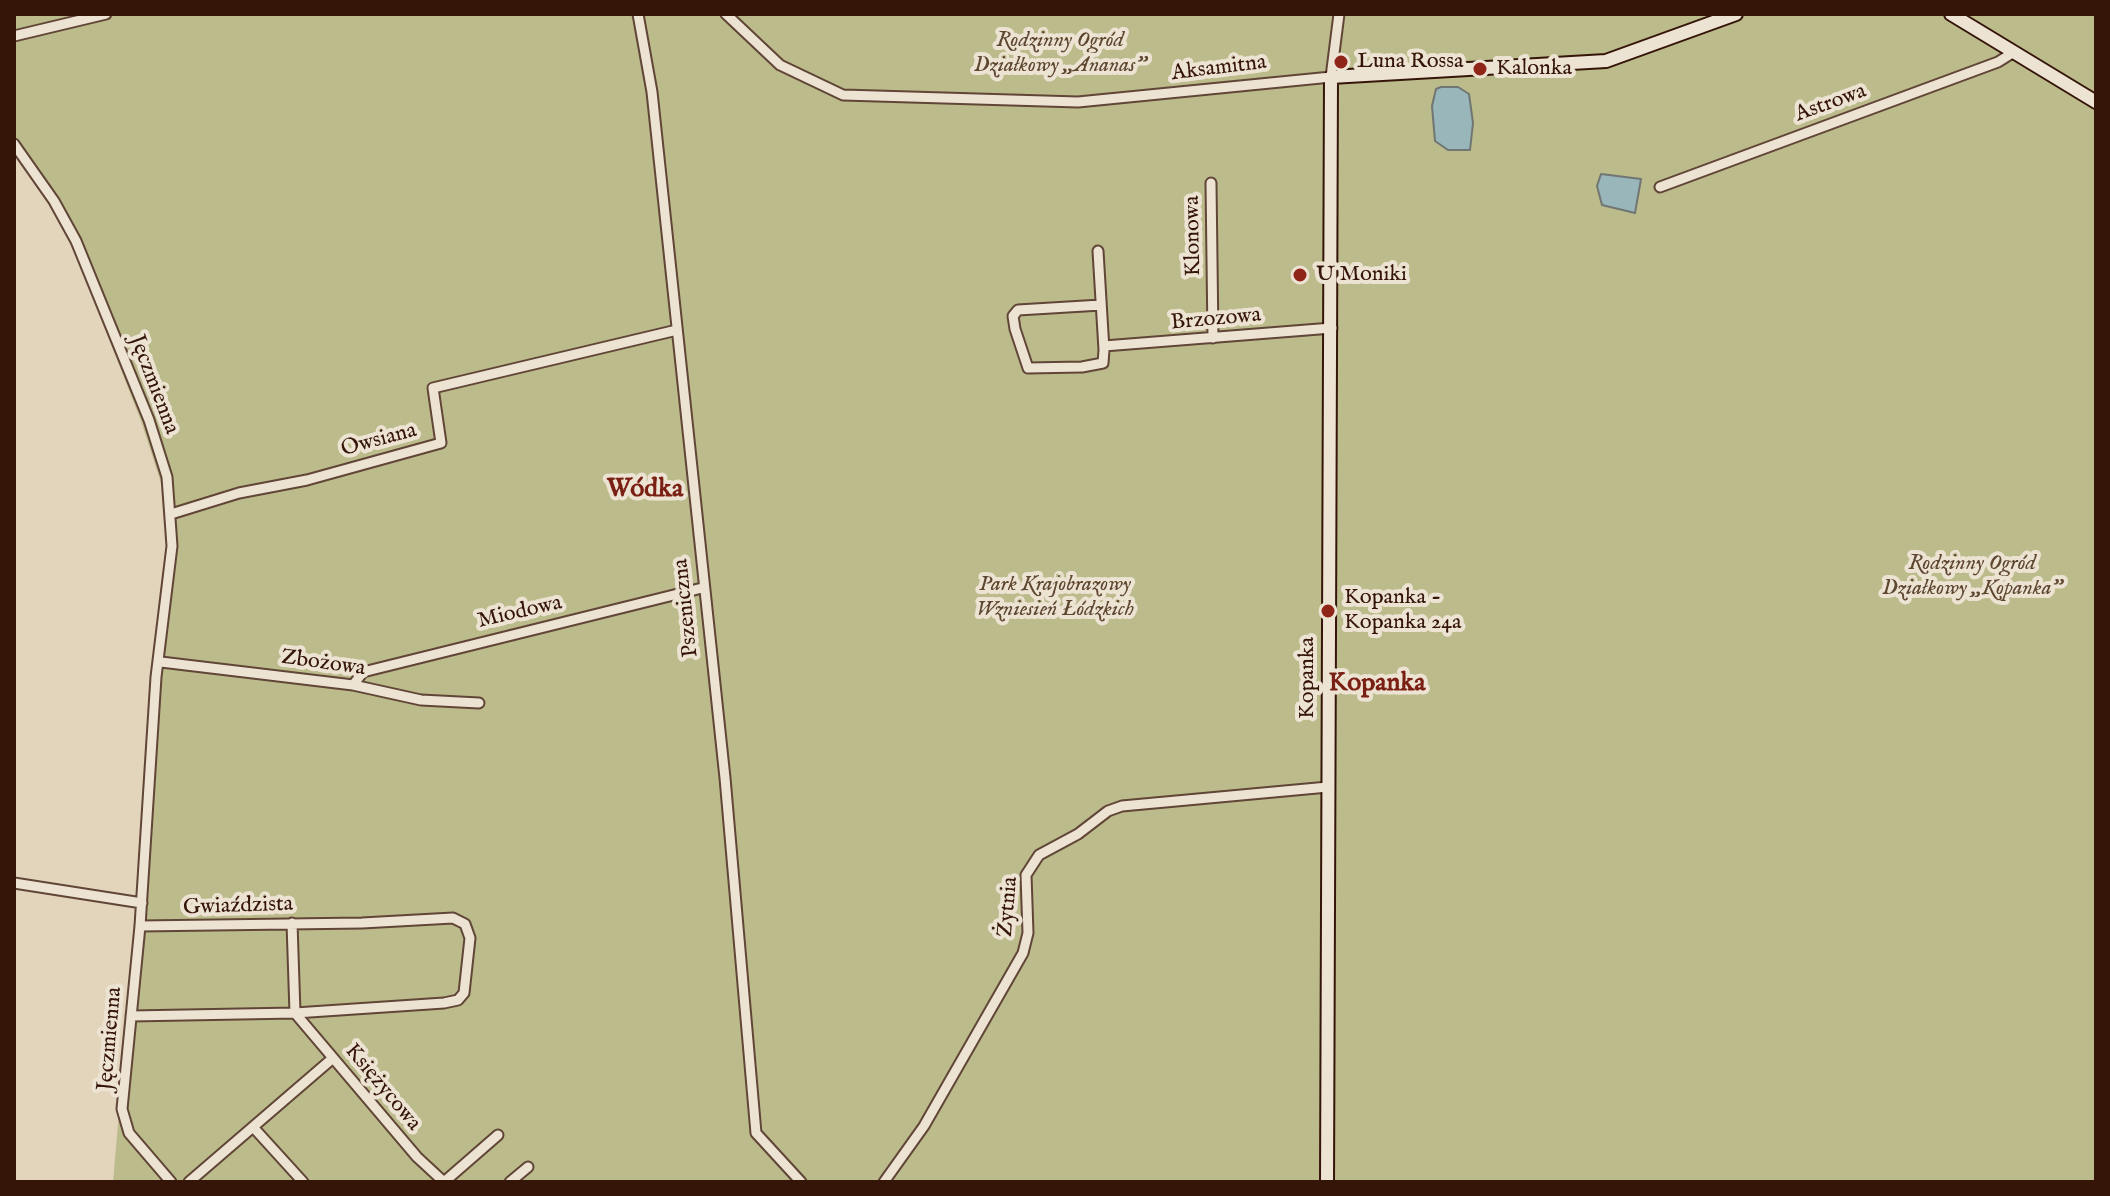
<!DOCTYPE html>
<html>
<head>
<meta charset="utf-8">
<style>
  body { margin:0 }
  #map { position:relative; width:2110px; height:1196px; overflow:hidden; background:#e3d4bc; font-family:"IM FELL English",serif }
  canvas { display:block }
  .frame { position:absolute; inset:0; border:16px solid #361509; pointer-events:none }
</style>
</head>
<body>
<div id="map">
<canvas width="2110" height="1196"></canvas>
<div class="frame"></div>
</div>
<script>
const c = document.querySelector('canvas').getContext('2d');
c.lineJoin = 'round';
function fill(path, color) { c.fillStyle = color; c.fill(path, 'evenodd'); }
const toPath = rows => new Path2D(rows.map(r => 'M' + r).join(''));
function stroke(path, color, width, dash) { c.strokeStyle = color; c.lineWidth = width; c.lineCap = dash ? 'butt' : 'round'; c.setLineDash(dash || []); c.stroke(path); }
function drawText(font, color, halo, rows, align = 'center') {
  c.font = font + ' "IM FELL English",serif'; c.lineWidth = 8; c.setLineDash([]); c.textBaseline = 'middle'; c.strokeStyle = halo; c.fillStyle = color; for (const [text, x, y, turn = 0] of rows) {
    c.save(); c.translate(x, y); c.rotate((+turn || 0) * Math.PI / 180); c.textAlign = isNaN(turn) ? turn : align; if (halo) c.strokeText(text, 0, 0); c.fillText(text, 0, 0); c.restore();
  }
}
const green = toPath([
  [14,14,2096,14,2096,1182,113,1182,171,514,141,421,64,224,14,146]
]);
const water = toPath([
  [1441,87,1458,87,1469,94,1473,123,1470,150,1448,150,1435,141,1432,106,1436,89,1441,87],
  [1601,174,1641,179,1635,213,1602,205,1597,186,1601,174]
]);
const street = toPath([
  [638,14,652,92,725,778,756,1133,801,1182],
  [726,14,780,65,843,95,1078,102,1331,77,1339,14],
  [14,36,106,14],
  [14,144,54,201,76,241,149,420,167,477,172,546,156,677,140,926,122,1109,129,1133,171,1182],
  [1211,183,1213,338],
  [1660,187,1998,62,2014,52],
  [1098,251,1104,350,1103,363,1082,367,1028,368,1015,329,1013,316,1018,310,1101,305],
  [1104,346,1332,328],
  [171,514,239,493,307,480,441,443,433,388,677,330],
  [161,662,353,685,421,700,479,703],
  [353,685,363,672,702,588],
  [14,883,142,903],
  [292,923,295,1013],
  [295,1013,417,1157,444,1182],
  [131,1016,295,1013,444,1003,458,1000,464,993,470,938,465,924,453,918,362,923,140,926],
  [253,1127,303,1182],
  [189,1182,333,1058],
  [444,1182,498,1135],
  [510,1182,528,1167],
  [884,1182,924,1126,1023,953,1028,933,1026,875,1039,855,1078,834,1108,811,1122,806,1328,787]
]);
const secondary = toPath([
  [1951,14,2096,102],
  [1327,1182,1331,77,1606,61,1736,14]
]);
const markers = [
  [1341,62,8,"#8f2418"],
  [1480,69,8,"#8f2418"],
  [1300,275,8,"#8f2418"],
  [1328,611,8,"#8f2418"]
];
const parkNames = [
  ["Rodzinny Ogród",1060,41],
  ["Działkowy „Ananas”",1060,66],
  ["Rodzinny Ogród",1972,564],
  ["Działkowy „Kopanka”",1972,589],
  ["Park Krajobrazowy",1055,585],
  ["Wzniesień Łódzkich",1055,610]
];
const poiNames = [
  ["Luna Rossa",1357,62],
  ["Kalonka",1496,69],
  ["U Moniki",1316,275],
  ["Kopanka -",1344,598],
  ["Kopanka 24a",1344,623]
];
const streetNames = [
  ["Aksamitna",1219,69,-7],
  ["Astrowa",1831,104,-20],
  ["Klonowa",1194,236,-91],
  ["Brzozowa",1216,320,-5],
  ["Jęczmienna",153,385,69],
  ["Owsiana",379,441,-15],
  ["Pszeniczna",687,608,-96],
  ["Miodowa",520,613,-13],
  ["Zbożowa",323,664,8],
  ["Kopanka",1308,678,-90],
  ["Gwiaździsta",238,907,-2],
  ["Żytnia",1009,907,-85],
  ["Jęczmienna",111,1039,-85],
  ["Księżycowa",382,1088,50]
];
const quarterNames = [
  ["Wódka",645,491],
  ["Kopanka",1377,685]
];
fill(green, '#bbbb8c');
fill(water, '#99b6ba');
stroke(water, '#717673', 2);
stroke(street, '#614536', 13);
stroke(secondary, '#361509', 16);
stroke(street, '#ede3d3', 9);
stroke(secondary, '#ede3d3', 12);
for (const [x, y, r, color] of markers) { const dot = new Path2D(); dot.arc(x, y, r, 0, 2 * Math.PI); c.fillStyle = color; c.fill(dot); stroke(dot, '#ede3d3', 3); }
drawText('italic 22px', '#5e4730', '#ede3d3', parkNames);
drawText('22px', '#361509', '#ede3d3', poiNames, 'left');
drawText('22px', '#361509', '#ede3d3', streetNames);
drawText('bold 26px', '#7a1f14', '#ede3d3', quarterNames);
</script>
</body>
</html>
